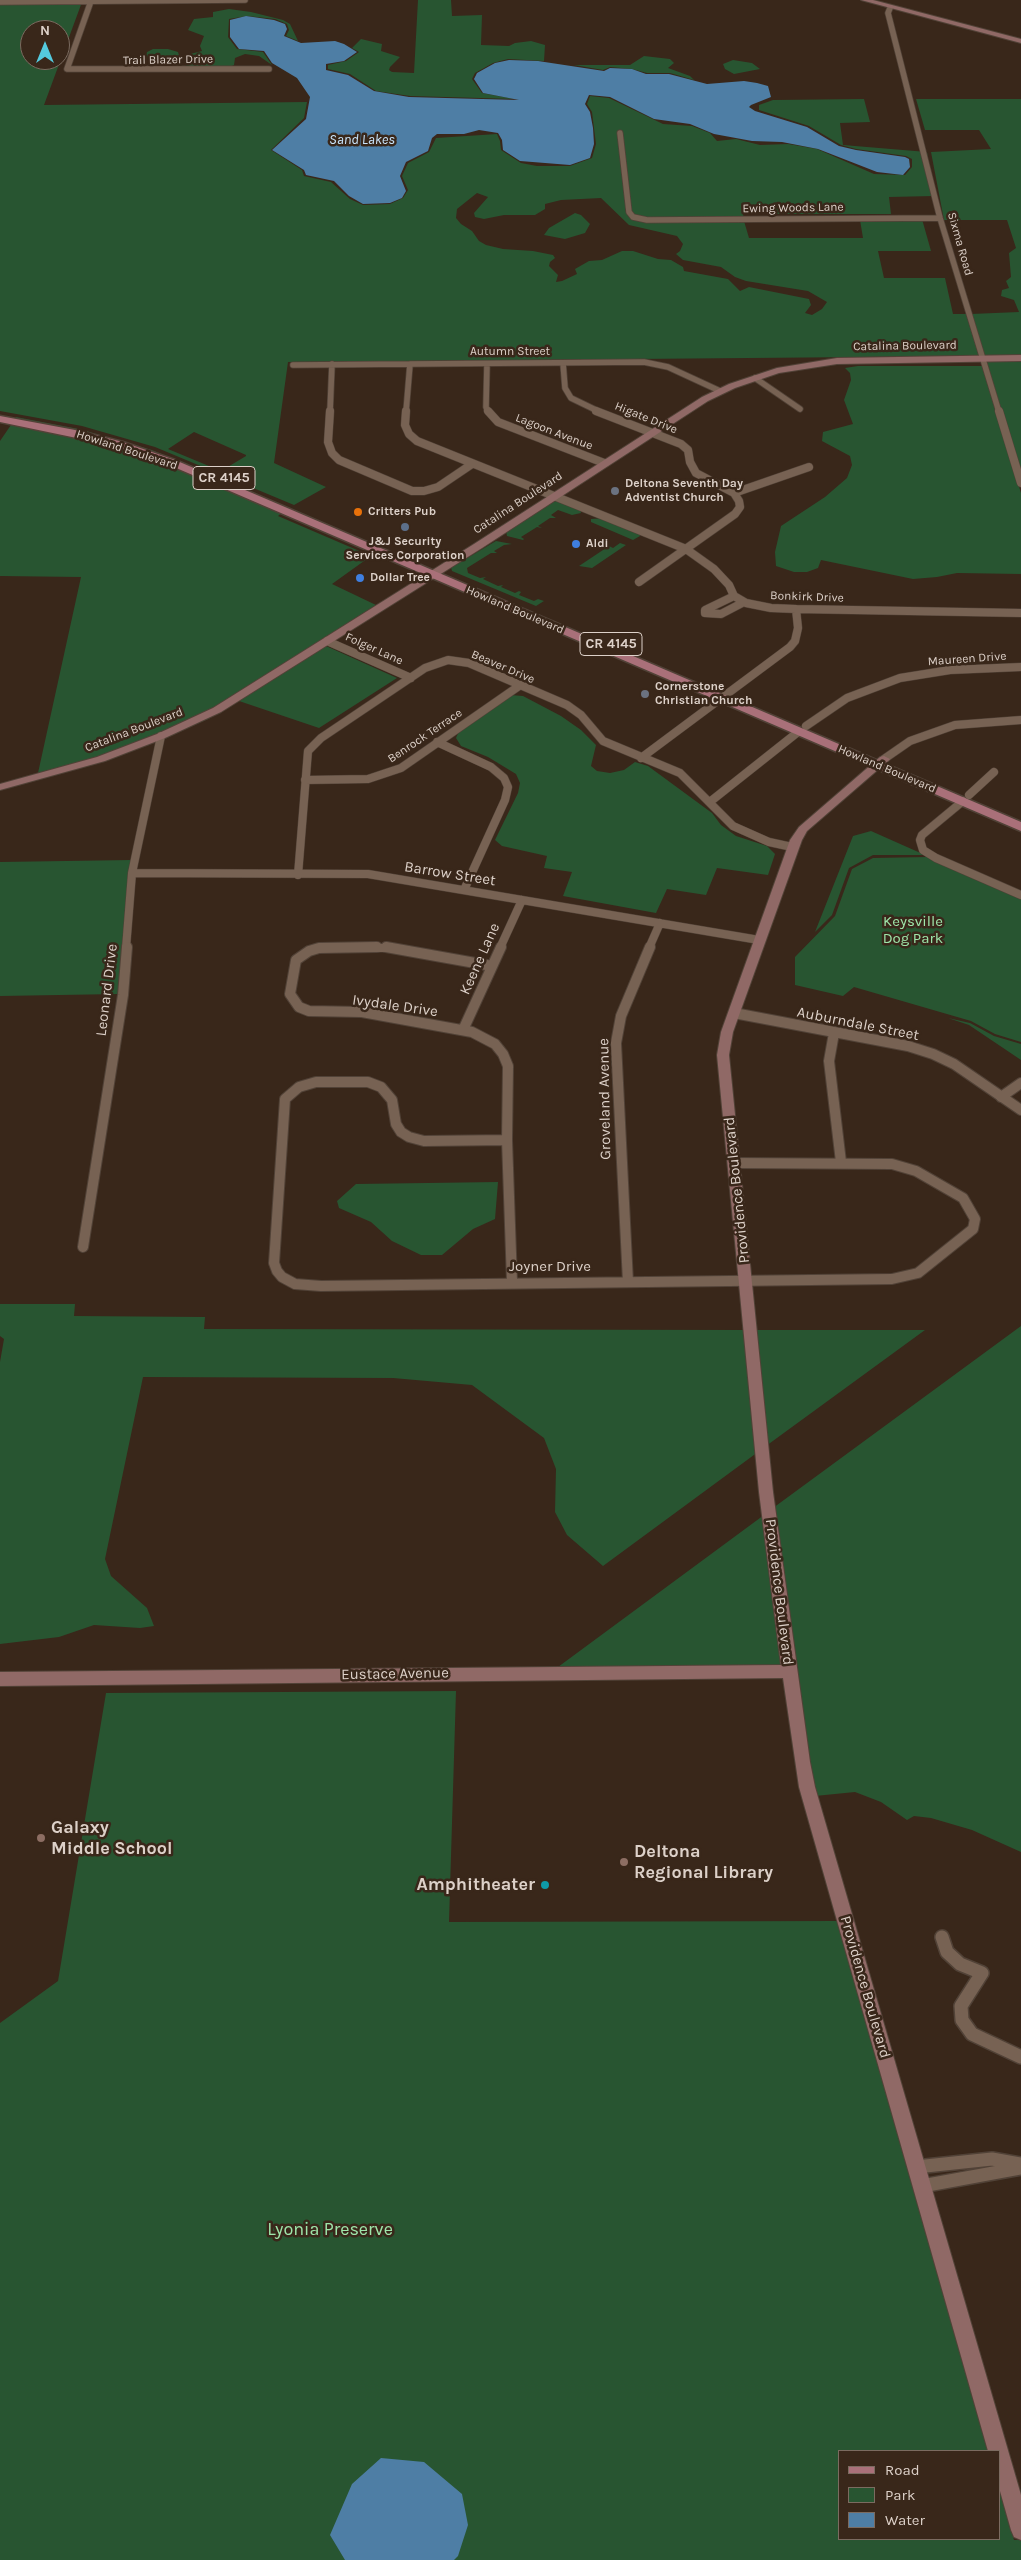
<!DOCTYPE html>
<html>
<head>
<meta charset="utf-8">
<style>
  body { margin:0 }
  #map { position:relative; width:1021px; height:2560px; overflow:hidden; background:#39271a; font-family:Karla,sans-serif }
  canvas { display:block }
  .legend { position:absolute; left:838px; top:2450px; width:162px; height:90px; box-sizing:border-box; background:#39271a; border:1px solid #7b6b60; margin:0; padding:6px 9px; list-style:none; font-size:15px; color:#ddd1c9 }
  .legend li { display:flex; align-items:center; gap:10px; height:25px }
  .legend b { width:25px; border:1px solid #7b6b60 }
  .north { position:absolute; left:20px; top:20px; width:50px; height:50px; box-sizing:border-box; background:#39271a; border:1px solid #7b6b60; border-radius:50%; rotate:0deg; font-size:14px; font-weight:700; line-height:20px; text-align:center; color:#ddd1c9 }
  .north::after { content:''; display:block; margin:auto; width:18px; height:22px; background:#54cade; clip-path:polygon(50% 0,100% 100%,50% 72%,0 100%) }
</style>
</head>
<body>
<div id="map">
<canvas width="1021" height="2560"></canvas>
<ul class="legend">
<li><b style="height:6px;background:#a97079"></b>Road</li>
<li><b style="height:14px;background:#285531"></b>Park</li>
<li><b style="height:14px;background:#4e7ea5"></b>Water</li>
</ul>
<div class="north">N</div>
</div>
<script>
const c = document.querySelector('canvas').getContext('2d');
c.lineJoin = 'round';
function fill(path, color) { c.fillStyle = color; c.fill(path, 'evenodd'); }
const toPath = rows => new Path2D(rows.map(r => 'M' + r).join(''));
function stroke(path, color, width, dash) { c.strokeStyle = color; c.lineWidth = width; c.lineCap = dash ? 'butt' : 'round'; c.setLineDash(dash || []); c.stroke(path); }
function drawText(font, color, halo, rows, align = 'center') {
  c.font = font + ' Karla,sans-serif'; c.lineWidth = 5; c.setLineDash([]); c.textBaseline = 'middle'; c.strokeStyle = halo; c.fillStyle = color; for (const [text, x, y, turn = 0] of rows) {
    c.save(); c.translate(x, y); c.rotate((+turn || 0) * Math.PI / 180); c.textAlign = isNaN(turn) ? turn : align; if (halo) c.strokeText(text, 0, 0); c.fillText(text, 0, 0); c.restore();
  }
}
const green = toPath([
  [418,0,451,0,452,16,482,15,481,45,509,46,515,43,531,41,545,45,544,61,508,59,493,63,475,73,472,79,482,93,514,99,410,96,376,91,350,74,328,69,328,65,346,61,359,52,352,48,361,39,382,44,381,51,400,57,390,67,389,70,392,72,414,73],
  [0,2,82,2,44,105,307,102,304,118,271,150,302,170,304,176,331,182,350,199,363,205,390,204,403,198,408,190,402,176,408,163,429,152,436,138,497,134,500,141,501,150,521,163,537,166,570,166,592,158,596,144,592,112,587,104,590,96,609,98,663,124,692,126,710,133,717,141,736,139,760,145,788,144,817,149,874,174,905,175,912,167,912,159,906,156,856,149,841,145,809,126,759,110,759,105,773,100,864,99,870,122,840,123,843,145,927,152,934,196,889,197,891,214,743,214,744,218,648,219,635,216,631,212,622,132,618,132,626,212,631,218,648,222,744,221,749,238,863,238,860,220,922,219,931,251,878,251,884,278,945,278,953,314,966,314,979,356,288,362,274,463,326,487,294,505,155,447,82,426,0,411],
  [30,30,60,30,60,60,30,60],
  [477,193,488,197,474,213,475,217,484,219,504,215,535,215,545,209,545,204,561,200,601,198,629,225,677,236,683,244,680,251,676,254,683,260,721,267,735,277,746,281,808,291,827,302,822,309,812,315,805,313,811,305,809,299,749,287,740,291,728,279,684,271,683,267,671,260,658,259,633,251,622,251,602,260,589,261,575,269,577,274,562,281,556,282,558,275,549,266,550,262,555,258,553,255,533,251,503,249,486,245,479,241,472,231,461,224,456,218,457,209],
  [194,432,246,455,246,456,221,471,168,449],
  [229,9,251,12,283,20,290,24,298,41,286,36,289,30,287,24,275,19,247,16,229,19,228,37,237,49,263,52,272,65,259,56,245,54,235,58,234,65,228,68,186,66,190,54,202,51,200,46,204,36,188,30,194,19,213,17,213,12],
  [153,49,168,49,178,52,181,62,165,63,146,56,147,52],
  [644,56,670,59,674,63,668,68,690,76,694,80,670,73,647,73,632,69,610,67,603,70,574,65,630,65],
  [733,60,752,63,760,69,734,74,725,69,723,64],
  [916,99,1021,99,1021,357,985,357,971,314,1019,312,1014,300,1001,296,1002,290,1009,288,1006,281,1011,277,1009,253,1016,248,1007,220,944,220,931,152,991,149,979,130,925,130],
  [575,213,581,215,590,224,585,233,565,239,544,235,549,228],
  [985,360,1021,360,1021,474],
  [858,366,982,366,1021,493,1021,574,957,573,937,577,913,579,821,560,818,568,807,572,794,572,776,566,775,552,781,526,825,497,847,478,852,465,850,456,822,441,823,432,853,424,844,400,851,380,850,373,845,368],
  [16,417,79,429,152,450,290,508,287,509,173,461,15,419],
  [13,422,117,446,145,455,283,512,278,516,371,556,332,584,376,605,215,708,161,734,100,757,38,773,81,577,0,576,0,441],
  [557,500,580,509,581,513,572,515,558,510,551,515,556,518,550,518,538,526,542,528,537,527,521,537,524,539,523,540,507,536,506,531,551,501],
  [605,518,639,533,640,536,633,540,591,522,591,519],
  [496,541,512,544,504,545,494,551,497,553,491,553,467,568,468,573,480,578,486,577,483,579,498,586,503,585,501,587,515,593,519,591,521,592,519,595,534,601,538,599,544,601,536,606,452,571,451,567,461,560,464,560],
  [620,543,626,545,592,568,579,566,609,546,613,548],
  [326,646,397,678,319,728,239,701,208,719,164,738],
  [510,695,523,696,561,716,581,730,596,745,591,766,597,771,610,773,624,770,635,762,648,766,712,813,721,825,736,836,767,846,775,854,768,875,717,868,706,895,667,889,656,913,563,896,572,872,544,868,547,856,502,846,495,840,518,793,520,783,516,774,488,757,461,746,456,738,460,729],
  [871,831,925,855,873,855,849,868,832,915,815,932,853,836],
  [928,857,1021,898,1021,1042,995,1034,971,1021,854,987,843,996,795,985,795,957,835,916,852,869,873,858],
  [131,860,119,994,0,996,0,862],
  [948,1018,970,1023,994,1036,1021,1044,1021,1060,969,1025],
  [498,1182,495,1219,473,1229,442,1255,421,1255,392,1241,371,1222,339,1208,337,1201,356,1184],
  [0,1304,75,1304,74,1316,205,1317,204,1329,747,1330,758,1452,603,1566,567,1535,555,1512,556,1469,544,1438,472,1385,393,1378,143,1377,105,1559,111,1576,147,1608,154,1626,140,1628,94,1625,59,1637,0,1644,0,1362,4,1339,0,1336],
  [1021,1326,1021,1852,972,1830,931,1818,914,1816,907,1820,881,1802,855,1792,815,1796,773,1508],
  [756,1330,925,1330,766,1446],
  [764,1515,784,1666,558,1667],
  [456,1691,449,1922,839,1921,989,2451,840,2451,840,2539,1000,2539,1000,2488,1014,2540,1021,2540,1021,2560,0,2560,0,2023,58,1981,106,1693]
]);
const water = toPath([
  [246,16,274,20,285,24,287,29,284,36,301,43,335,41,344,44,357,52,344,61,326,64,326,70,348,75,374,91,409,97,519,100,483,93,474,79,477,73,495,63,509,60,538,61,604,71,610,68,632,69,646,74,669,74,707,84,744,81,757,83,768,86,771,97,751,105,749,107,755,111,807,127,839,146,856,150,905,157,909,159,910,167,903,175,877,172,818,149,782,142,752,141,714,134,690,124,654,119,610,97,589,95,585,104,590,112,593,128,594,144,590,158,570,165,520,161,503,150,502,140,498,133,479,130,464,134,437,134,432,138,428,151,406,162,400,176,406,191,402,198,390,203,363,204,349,196,334,181,306,175,304,170,272,150,306,119,310,97,297,78,272,63,264,51,239,49,230,37,230,20],
  [381,2458,424,2462,462,2494,468,2525,458,2556,454,2560,345,2560,330,2535,352,2484]
]);
const streetFar3 = toPath([
  [91,1,67,69,269,69],
  [0,2,245,0],
  [890,8,888,13,940,218,999,412],
  [620,133,629,212,633,217,647,220,940,218],
  [563,363,565,388,571,398,600,412],
  [487,364,486,407,488,412],
  [293,365,644,362,668,367,720,391],
  [755,378,800,409],
  [330,412,332,364],
  [406,412,410,364]
]);
const streetFar2 = toPath([
  [330,411,328,442,332,453,339,460,412,491,424,491,438,487,472,464],
  [406,411,405,425,409,434,417,441,686,549,714,569,729,585,734,596,746,603,771,608,796,609,1021,613],
  [488,411,498,422,604,463],
  [596,411,681,444,688,450,690,462,696,473,734,493,739,501,740,507,735,514,639,582],
  [999,411,1021,483],
  [734,493,809,467],
  [734,596,705,610,705,613,721,614,744,602],
  [327,641,411,678],
  [806,726,847,698,900,678,950,670,1021,667],
  [437,742,491,767,504,778,508,787,505,800,464,890],
  [641,758,790,647,795,641,798,628,796,609],
  [884,759,910,741,955,725,1021,720],
  [305,780,368,779,401,768,519,686],
  [969,795,994,772],
  [711,801,798,732],
  [963,801,922,835,920,840,923,850,936,858,1021,895],
  [132,873,368,874,759,940],
  [298,875,308,751,321,738,425,668,448,660,469,663,567,705,581,715,603,741,680,773,733,826,769,842,792,847],
  [126,948,132,873,161,736],
  [318,948,393,948],
  [500,948,522,900],
  [649,948,660,923]
]);
const streetFar1 = toPath([
  [377,947,319,948,309,951,296,960,290,994,299,1007,309,1011,362,1012,472,1032,495,1044,503,1054,508,1066,507,1140,512,1282],
  [386,947,492,966],
  [734,1013,908,1046,933,1054,954,1064,1021,1110],
  [463,1030,501,947],
  [834,1033,829,1061,841,1162],
  [1001,1097,1021,1083],
  [507,1140,424,1141,409,1137,401,1132,396,1124,392,1100,381,1087,368,1082,316,1082,299,1087,285,1099,274,1263,277,1271,282,1277,295,1284,321,1286,892,1279,918,1273,973,1229,975,1219,963,1198,916,1171,892,1164,734,1163],
  [83,1247,123,995,127,947],
  [628,1282,616,1043,621,1016,650,947]
]);
const street = toPath([
  [942,1937,947,1952,960,1964,982,1973,961,2006,962,2020,972,2034,1021,2057],
  [916,2167,992,2159,1021,2164],
  [922,2186,1021,2168]
]);
const secondary = toPath([
  [861,0,873,0,1021,39,1021,43,861,0],
  [1021,355,1021,361,837,364,779,373,735,388,708,401,482,548,221,712,165,738,105,761,0,790,0,784,97,757,157,734,213,708,474,544,702,397,729,384,777,368,837,358,1021,355],
  [884,756,890,759,888,761,807,831,802,840,733,1032,729,1055,773,1492,810,1762,815,1787,1021,2495,1021,2540,1014,2537,1011,2530,1000,2491,1000,2451,988,2451,799,1787,783,1678,0,1686,0,1672,781,1665,759,1492,717,1055,721,1032,790,840,799,827,880,757,884,756]
]);
const primary = toPath([
  [0,416,75,430,123,442,175,460,1021,822,1021,831,167,464,115,446,0,422,0,416]
]);
const markers = [
  [615,491,5,"#6b7280"],
  [358,512,5,"#e8710a"],
  [405,527,5,"#5c6f8a"],
  [576,544,5,"#3f7fe0"],
  [360,578,5,"#3f7fe0"],
  [645,694,5,"#6b7280"],
  [41,1838,5,"#8d6e63"],
  [624,1862,5,"#8d6e63"],
  [545,1885,5,"#0f9aa8"]
];
const farStreetnames = [
  ["Trail Blazer Drive",168,60,-1],
  ["Ewing Woods Lane",793,208,-1],
  ["Sixma Road",960,244,74],
  ["Catalina Boulevard",905,346,-1],
  ["Autumn Street",510,352],
  ["Higate Drive",646,418,22],
  ["Lagoon Avenue",554,432,21],
  ["Howland Boulevard",127,450,18],
  ["Catalina Boulevard",518,503,-33],
  ["Bonkirk Drive",807,597,2],
  ["Howland Boulevard",515,610,23],
  ["Folger Lane",374,649,24],
  ["Maureen Drive",967,659,-4],
  ["Beaver Drive",503,667,23],
  ["Catalina Boulevard",134,730,-21],
  ["Benrock Terrace",425,736,-34],
  ["Howland Boulevard",887,769,23]
];
const farPoinames = [
  ["Deltona Seventh Day",625,484],
  ["Adventist Church",625,498],
  ["Critters Pub",368,512],
  ["J&J Security",405,542,"center"],
  ["Services Corporation",405,556,"center"],
  ["Aldi",586,544],
  ["Dollar Tree",370,578],
  ["Cornerstone",655,687],
  ["Christian Church",655,701]
];
const farWaternames = [
  ["Sand Lakes",362,140]
];
const shields = [
  [224,478,62],
  [611,644,62]
];
const shieldNames = [
  ["CR 4145",224,478],
  ["CR 4145",611,644]
];
const streetNames = [
  ["Barrow Street",450,874,9],
  ["Keene Lane",480,959,-66],
  ["Leonard Drive",107,990,-83],
  ["Ivydale Drive",395,1006,8],
  ["Auburndale Street",858,1024,11],
  ["Groveland Avenue",605,1099,-91],
  ["Providence Boulevard",737,1190,-96],
  ["Joyner Drive",550,1267],
  ["Providence Boulevard",779,1592,83],
  ["Eustace Avenue",395,1674,-1],
  ["Providence Boulevard",865,1987,74]
];
const parkNames = [
  ["Keysville",913,922],
  ["Dog Park",913,939]
];
const nearPoinames = [
  ["Galaxy",51,1828],
  ["Middle School",51,1849],
  ["Deltona",634,1852],
  ["Regional Library",634,1873],
  ["Amphitheater",535,1885,"right"]
];
const nearParknames = [
  ["Lyonia Preserve",330,2230]
];
fill(green, '#285531');
fill(water, '#4e7ea5');
stroke(streetFar3, '#514237', 7);
stroke(streetFar2, '#514237', 9);
stroke(streetFar1, '#514237', 12);
stroke(street, '#514237', 16);
stroke(secondary, '#514237', 2);
stroke(primary, '#514237', 3);
stroke(streetFar3, '#776253', 5.5);
stroke(streetFar2, '#776253', 8);
stroke(streetFar1, '#776253', 10);
stroke(street, '#776253', 13);
fill(secondary, '#906966');
fill(primary, '#a97079');
for (const [x, y, r, color] of markers) { const dot = new Path2D(); dot.arc(x, y, r, 0, 2 * Math.PI); c.fillStyle = color; c.fill(dot); stroke(dot, '#39271a', 2); }
drawText('12px', '#ddd1c9', '#39271a', farStreetnames);
drawText('bold 12px', '#ddd1c9', '#39271a', farPoinames, 'left');
drawText('italic 14px', '#cae6fe', '#39271a', farWaternames);
for (const [x, y, w] of shields) { const box = new Path2D(); box.roundRect(x - w / 2, y - 11.5, w, 23, 4); c.fillStyle = '#39271a'; c.fill(box); stroke(box, '#ddd1c9', 1); }
drawText('bold 14px', '#ddd1c9', null, shieldNames);
drawText('15px', '#ddd1c9', '#39271a', streetNames);
drawText('15px', '#9ee6aa', '#39271a', parkNames);
drawText('bold 18px', '#ddd1c9', '#39271a', nearPoinames, 'left');
drawText('18px', '#9ee6aa', '#39271a', nearParknames);
</script>
</body>
</html>
